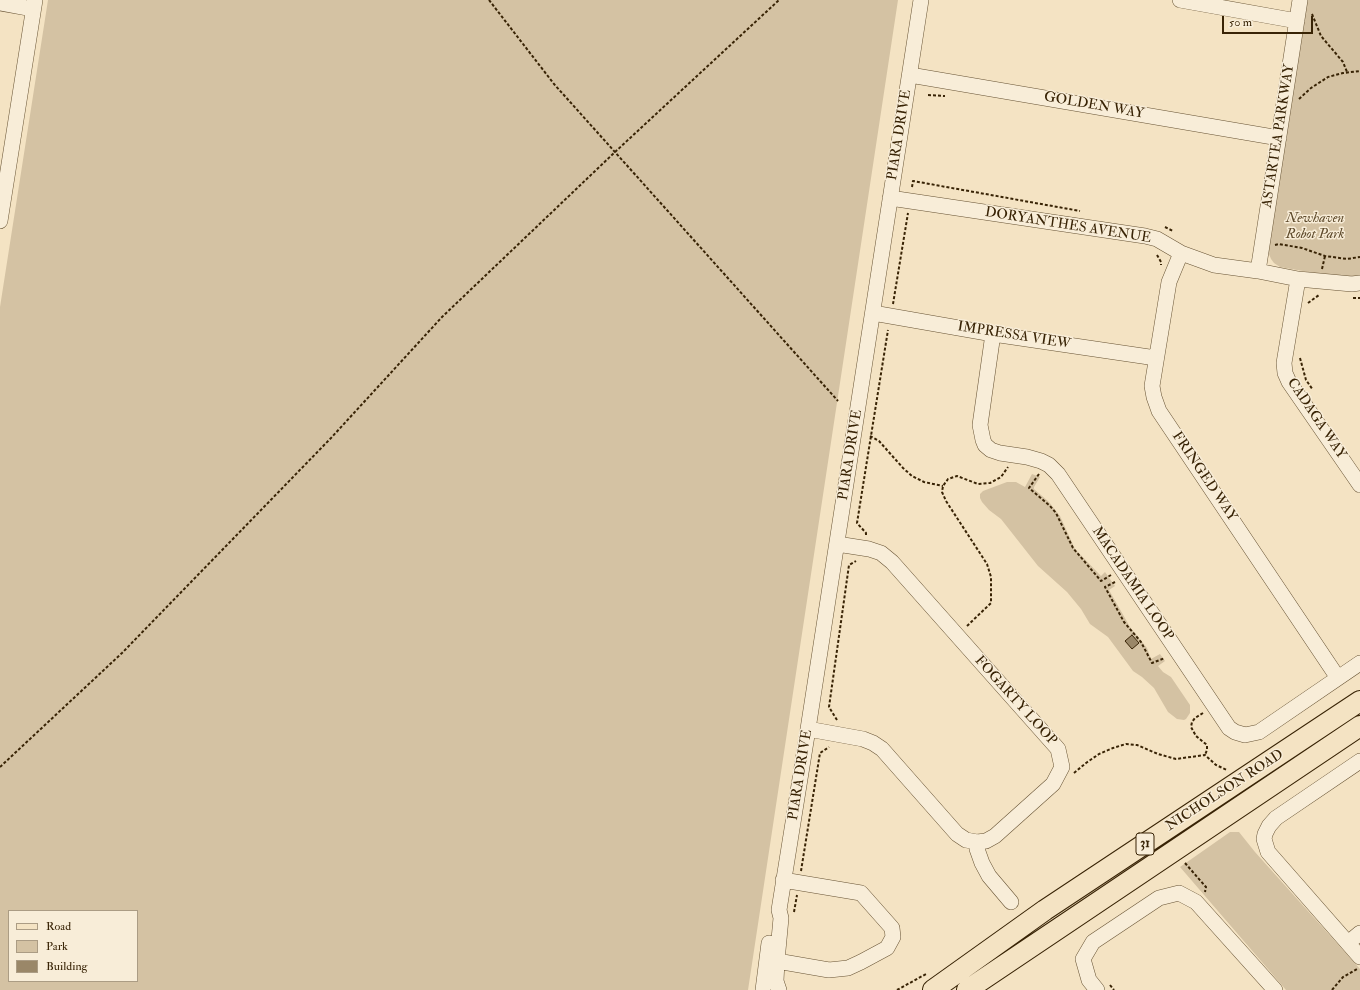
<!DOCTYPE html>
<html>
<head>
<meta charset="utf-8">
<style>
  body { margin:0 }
  #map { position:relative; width:1360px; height:990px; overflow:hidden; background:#f4e3c3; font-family:"IM FELL Double Pica",serif }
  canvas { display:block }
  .legend { position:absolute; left:8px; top:910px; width:130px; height:72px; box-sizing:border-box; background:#f8edd8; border:1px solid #ab9c84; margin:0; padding:5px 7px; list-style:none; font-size:12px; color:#382305 }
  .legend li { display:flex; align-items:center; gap:8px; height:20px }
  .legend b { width:20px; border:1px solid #ab9c84 }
  .scale { position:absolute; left:1222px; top:16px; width:91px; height:18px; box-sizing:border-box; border:2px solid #382305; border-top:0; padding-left:5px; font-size:12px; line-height:14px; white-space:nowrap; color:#382305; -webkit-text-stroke:3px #f8edd8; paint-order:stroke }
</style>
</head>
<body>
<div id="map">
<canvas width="1360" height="990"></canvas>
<ul class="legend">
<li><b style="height:5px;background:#f4e3c3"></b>Road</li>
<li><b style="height:11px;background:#d4c2a3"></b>Park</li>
<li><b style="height:11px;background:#9a8768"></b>Building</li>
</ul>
<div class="scale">50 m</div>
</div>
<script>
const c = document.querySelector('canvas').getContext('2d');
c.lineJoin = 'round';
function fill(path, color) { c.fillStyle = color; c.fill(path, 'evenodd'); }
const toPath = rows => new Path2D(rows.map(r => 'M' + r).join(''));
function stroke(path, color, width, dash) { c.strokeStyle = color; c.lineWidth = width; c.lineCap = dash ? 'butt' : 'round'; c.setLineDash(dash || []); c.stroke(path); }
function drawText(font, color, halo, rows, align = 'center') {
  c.font = font + ' "IM FELL Double Pica",serif'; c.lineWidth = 3; c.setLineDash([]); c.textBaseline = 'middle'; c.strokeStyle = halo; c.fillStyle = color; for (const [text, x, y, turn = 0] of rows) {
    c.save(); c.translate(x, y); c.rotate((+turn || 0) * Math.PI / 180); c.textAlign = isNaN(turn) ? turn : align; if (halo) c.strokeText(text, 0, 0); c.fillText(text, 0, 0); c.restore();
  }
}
const green = toPath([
  [48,0,898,0,748,990,0,990,0,307],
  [9,911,137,911,137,981,9,981],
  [1306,0,1360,0,1360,276,1337,277,1280,267,1274,263,1271,259,1267,249],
  [1032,474,1040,477,1034,487,1034,489,1049,502,1060,516,1075,549,1101,576,1105,572,1115,586,1109,590,1130,627,1147,648,1151,659,1160,654,1165,661,1158,666,1163,672,1171,677,1190,705,1190,713,1186,719,1184,720,1177,719,1168,712,1154,688,1142,677,1133,671,1108,637,1090,624,1081,609,1067,592,1038,566,1001,519,989,510,982,502,980,498,980,494,983,491,1007,482,1016,482,1025,487],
  [1230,832,1239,832,1255,852,1360,969,1360,990,1286,990,1180,867]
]);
const building = toPath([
  [1132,635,1139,643,1132,649,1125,641,1132,635]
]);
const path = toPath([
  [489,0,554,84,838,401],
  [1312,14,1321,36,1343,62,1347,72],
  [928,95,945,96],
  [1299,99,1311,88,1328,77,1343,73,1360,71],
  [912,187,913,181,1080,211],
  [1165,227,1173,231],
  [1275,245,1279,244,1302,248,1325,256,1347,259,1360,257],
  [1157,255,1161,262,1161,265],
  [1322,269,1325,256],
  [1353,298,1360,298],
  [1308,303,1319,295],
  [893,304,908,213],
  [1300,358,1306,380,1313,390],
  [870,436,879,441,903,468,912,476,924,482,943,486],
  [1039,474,1029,488,1050,506,1056,513,1073,548,1101,581,1111,575],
  [866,535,866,533,857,523,888,330],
  [1115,582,1105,587,1124,622,1141,642,1152,663,1165,658],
  [967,626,991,603,991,577,987,564,946,501,942,492,943,486,948,479,957,476,978,484,990,483,1001,477,1008,467],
  [1203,713,1195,718,1192,722,1191,727,1196,736,1207,745,1207,750,1205,755],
  [837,720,829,707,849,565,856,561],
  [0,767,122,653,331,438,442,317,615,152,779,0],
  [1074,773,1086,763,1099,754,1113,748,1126,744,1137,745,1158,754,1176,759,1205,755,1216,765,1227,770],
  [1185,863,1206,887,1205,892],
  [801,871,820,753,829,747],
  [794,912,797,895],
  [1110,985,1114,990],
  [897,990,926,974],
  [1332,990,1343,977,1357,969]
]);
const minor = toPath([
  [1180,0,1297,21],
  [0,3,33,9],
  [910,75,1279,138],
  [890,198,1145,236,1157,239,1181,253,1214,265,1258,271,1298,279,1352,284,1360,283],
  [0,221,35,0],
  [1181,253,1169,282,1152,386,1154,397,1159,411,1338,678],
  [1258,271,1300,0],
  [1298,279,1284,363,1285,373,1289,382,1360,485],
  [873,313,993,334,1156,358],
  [993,334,980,425,983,440,985,445,991,450,1000,453,1027,457,1041,461,1049,465,1058,474,1229,728,1235,732,1245,735,1259,732,1360,663],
  [808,729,863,739,873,743,882,749,957,834,966,840,977,842,986,841,995,836,1053,784,1062,767,1058,749,892,562,881,553,869,549,837,544],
  [1360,761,1276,818,1269,826,1265,834,1264,839,1268,852,1360,957],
  [977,842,977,849,982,863,989,876,1011,902],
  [1348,943,1360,933],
  [777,961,829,970,848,968,861,962,887,948,893,937,892,928,861,893,783,880],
  [763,990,769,943],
  [779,990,776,981,777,961,781,918,779,910,808,729,921,0],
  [1097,990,1089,980,1083,959,1093,942,1159,898,1179,893,1196,902,1275,990]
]);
const major = toPath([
  [933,990,1045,910,1360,701],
  [967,990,1360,726]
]);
const shields = [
  [1145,844,18]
];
const shieldNames = [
  ["31",1145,844]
];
const streetNames = [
  ["GOLDEN WAY",1094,106,10],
  ["PIARA DRIVE",900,135,-81],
  ["ASTARTEA PARKWAY",1279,136,-81],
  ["DORYANTHES AVENUE",1068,226,9],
  ["IMPRESSA VIEW",1014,336,9],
  ["CADAGA WAY",1316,419,56],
  ["PIARA DRIVE",851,455,-81],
  ["FRINGED WAY",1204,477,56],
  ["MACADAMIA LOOP",1132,584,56],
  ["FOGARTY LOOP",1015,701,48],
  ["PIARA DRIVE",801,775,-81],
  ["NICHOLSON ROAD",1225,791,-33]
];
const parkNames = [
  ["Newhaven",1315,219],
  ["Robot Park",1315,235]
];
fill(green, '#d4c2a3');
fill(building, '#9a8768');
stroke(building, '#382305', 1);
stroke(minor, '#675334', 16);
stroke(major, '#382305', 22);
stroke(path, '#382305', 2, [3, 2]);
stroke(minor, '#f8edd8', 15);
stroke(major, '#f4e3c3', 20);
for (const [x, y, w] of shields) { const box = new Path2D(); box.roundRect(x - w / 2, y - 11, w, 22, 3); c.fillStyle = '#f8edd8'; c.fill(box); stroke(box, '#382305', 1); }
drawText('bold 13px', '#382305', null, shieldNames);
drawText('14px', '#382305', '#f8edd8', streetNames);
drawText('italic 14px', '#5f4b2c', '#f8edd8', parkNames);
</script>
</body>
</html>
